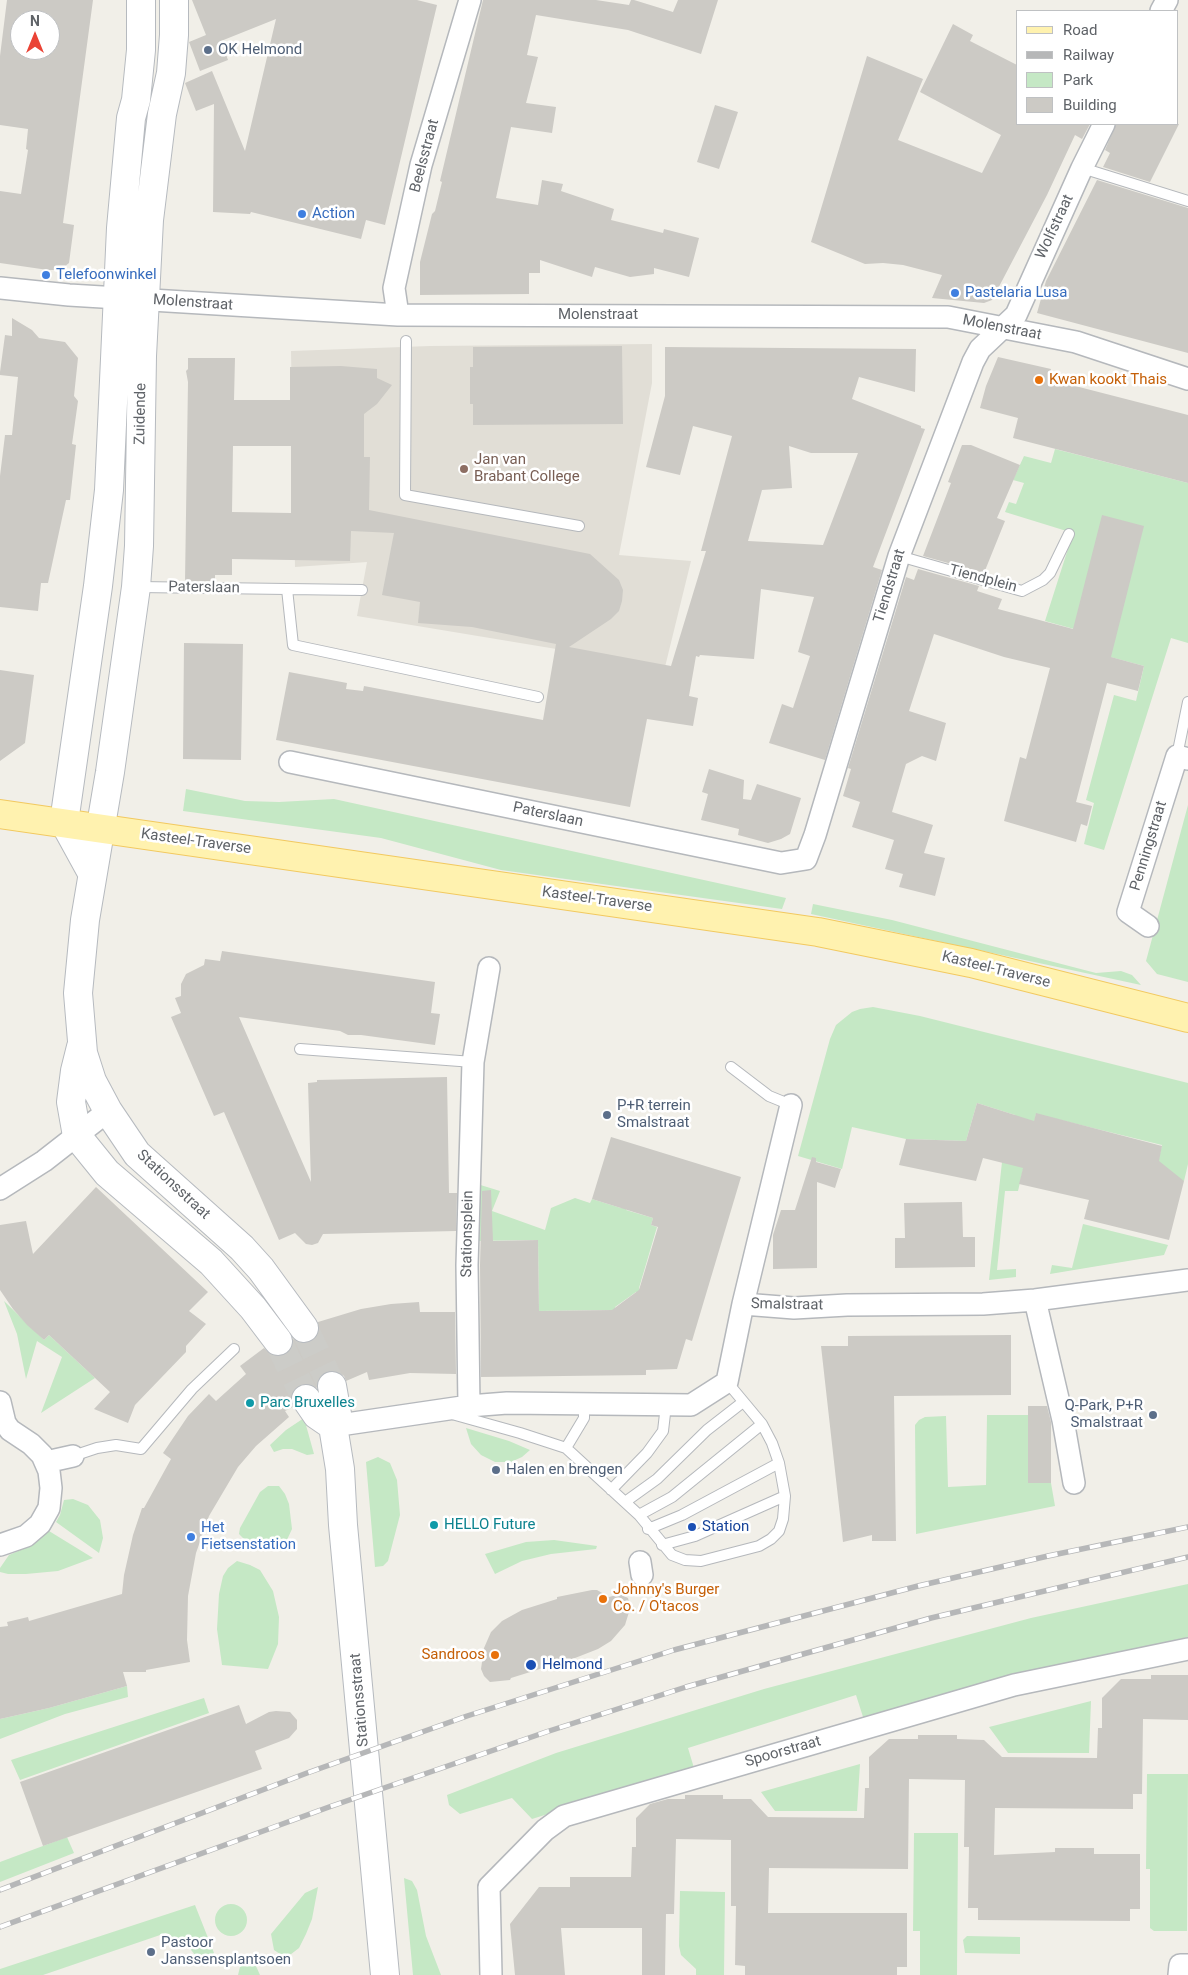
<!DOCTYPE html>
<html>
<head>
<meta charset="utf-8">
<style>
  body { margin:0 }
  #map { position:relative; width:1188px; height:1975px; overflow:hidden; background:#f1efe8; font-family:Roboto,sans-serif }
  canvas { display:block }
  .legend { position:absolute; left:1016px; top:10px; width:162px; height:115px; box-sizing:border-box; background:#fff; border:1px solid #bfc1c3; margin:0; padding:6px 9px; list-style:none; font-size:15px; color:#5f6368 }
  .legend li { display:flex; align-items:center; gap:10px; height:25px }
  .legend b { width:25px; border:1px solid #bfc1c3 }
  .north { position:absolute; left:10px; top:10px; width:50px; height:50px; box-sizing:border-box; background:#fff; border:1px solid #bfc1c3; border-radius:50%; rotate:0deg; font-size:14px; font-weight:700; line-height:20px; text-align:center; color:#5f6368 }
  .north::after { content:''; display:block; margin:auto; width:18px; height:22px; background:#ea4335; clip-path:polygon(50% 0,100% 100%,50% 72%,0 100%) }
</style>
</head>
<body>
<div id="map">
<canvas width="1188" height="1975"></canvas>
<ul class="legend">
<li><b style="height:6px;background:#fff2af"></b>Road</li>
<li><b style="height:6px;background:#b6b7b8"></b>Railway</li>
<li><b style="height:14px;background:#c5e8c5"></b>Park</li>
<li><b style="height:14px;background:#cccac5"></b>Building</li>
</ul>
<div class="north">N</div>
</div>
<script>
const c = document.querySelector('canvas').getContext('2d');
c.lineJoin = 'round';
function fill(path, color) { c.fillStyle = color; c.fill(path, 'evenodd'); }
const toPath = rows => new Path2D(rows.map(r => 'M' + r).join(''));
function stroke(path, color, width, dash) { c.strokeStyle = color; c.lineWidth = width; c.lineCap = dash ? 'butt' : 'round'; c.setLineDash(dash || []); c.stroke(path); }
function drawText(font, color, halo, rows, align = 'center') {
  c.font = font + ' Roboto,sans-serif'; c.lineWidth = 5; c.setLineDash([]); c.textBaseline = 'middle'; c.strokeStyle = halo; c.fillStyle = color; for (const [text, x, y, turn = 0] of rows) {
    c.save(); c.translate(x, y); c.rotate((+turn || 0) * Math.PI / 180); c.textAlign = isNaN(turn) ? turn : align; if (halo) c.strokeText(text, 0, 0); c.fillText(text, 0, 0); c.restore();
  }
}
const education = toPath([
  [652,344,652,383,619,555,691,561,665,667,357,616,367,562,295,567,291,351,430,346]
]);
const green = toPath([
  [1055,449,1188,483,1188,643,1171,638,1104,850,1084,844,1094,803,1086,800,1114,695,1136,701,1144,666,1088,651,1092,634,1045,621,1073,533,1005,512,1009,502,1016,504,1024,483,1013,480,1024,456,1051,463],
  [186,789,245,801,279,802,334,799,786,898,782,909,501,870,381,838,183,811],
  [1188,805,1188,982,1157,974,1146,961],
  [813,904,892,920,1096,973,1121,971,1132,975,1141,985,811,914],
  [873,1007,920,1016,1188,1083,1188,1164,1184,1181,1155,1175,1162,1145,1036,1114,1018,1191,1005,1191,997,1270,1016,1269,1016,1277,989,1280,1003,1153,1015,1115,977,1103,966,1141,906,1139,852,1127,842,1169,798,1156,830,1039,836,1025,852,1012,860,1009],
  [474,1183,500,1191,492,1211,545,1230,551,1208,575,1198,590,1203,592,1199,621,1208,628,1205,626,1210,653,1218,651,1225,657,1227,639,1288,643,1294,636,1292,615,1307,615,1315,609,1310,539,1311,538,1240,473,1241],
  [1083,1224,1168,1245,1164,1255,1050,1274,1052,1265,1072,1268],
  [4,1301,44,1340,49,1335,95,1378,41,1413,62,1357,37,1341,26,1379,17,1334],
  [987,1415,1028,1415,1028,1483,1051,1483,1055,1506,916,1534,915,1425,919,1420,925,1417,946,1416,948,1487,986,1485],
  [304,1418,314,1454,307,1455,292,1449,283,1449,274,1452,270,1445,286,1430],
  [466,1428,509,1441,530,1450,522,1457,511,1462,495,1462,481,1455,471,1444],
  [378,1457,390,1463,397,1480,400,1515,388,1561,383,1566,375,1567,366,1462],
  [268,1486,279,1486,285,1494,289,1504,292,1529,286,1542,275,1550,267,1550,250,1545,239,1534,240,1528,260,1492],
  [73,1499,88,1505,100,1520,103,1538,99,1553,56,1522,60,1515,64,1500],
  [49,1531,93,1558,58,1571,26,1574,8,1574,0,1572,0,1568,9,1555,34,1544],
  [554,1540,597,1546,596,1549,551,1554,522,1561,495,1574,485,1554,526,1542],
  [237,1561,250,1565,260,1570,273,1591,279,1617,278,1644,268,1669,222,1665,217,1629,219,1594,223,1576,228,1568],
  [1188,1584,1188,1637,1021,1676,864,1720,856,1695,688,1748,694,1768,532,1819,512,1798,460,1814,449,1805,447,1795,556,1753,764,1689,1031,1618],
  [127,1686,128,1697,65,1714,0,1739,0,1719,49,1708],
  [204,1698,209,1713,20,1780,11,1760],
  [1091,1701,1089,1753,1008,1753,989,1727],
  [860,1764,857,1811,775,1811,761,1792],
  [1147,1774,1188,1774,1187,1931,1154,1931,1150,1928,1150,1869,1146,1869],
  [914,1833,958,1833,957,1975,920,1975,920,1931,913,1931],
  [67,1837,74,1853,0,1882,0,1862],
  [404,1878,412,1881,417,1890,426,1936,441,1975,413,1975],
  [318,1887,312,1919,306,1934,299,1948,286,1958,274,1950,271,1934,305,1893],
  [680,1891,725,1892,724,1975,696,1975,696,1969,681,1955,679,1946],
  '215 1920a16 16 0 1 1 32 0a16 16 0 1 1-32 0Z',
  [195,1905,214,1953,208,1957,195,1955,188,1946,183,1943,171,1942,166,1933,43,1975,0,1975,0,1969],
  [967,1936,1020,1937,1020,1954,965,1953,963,1940],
  [251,1960,255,1964,260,1975,238,1975,240,1967]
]);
const building = toPath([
  [7,0,93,0,63,223,74,225,69,263,60,270,48,270,0,263,0,191,21,194,28,150,26,149,28,129,0,125,0,56],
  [20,20,50,20,50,50,20,50],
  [192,0,417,0,437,5,385,225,366,220,361,239,251,212,250,214,213,212,214,104,196,111,185,83,212,71,245,151,276,19,221,41,228,60,200,71,189,42,206,35],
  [483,0,596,0,629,5,631,0,634,0,673,12,678,0,718,0,701,54,628,30,536,15,527,55,538,57,526,103,556,107,552,133,511,127,496,198,538,205,542,180,563,184,561,191,614,209,611,220,663,233,664,229,699,238,689,277,654,268,654,274,630,277,595,267,592,277,540,260,540,273,529,273,529,294,420,295,420,262,432,214,435,211,442,182,440,181],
  [953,24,973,35,970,41,1017,65,1017,124,1090,124,1082,139,1075,135,1047,195,992,300,984,303,932,298,942,275,903,265,883,263,865,264,811,242,867,56,923,79,898,140,982,173,1001,135,920,92],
  [715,105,738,112,719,169,697,162],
  [1116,124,1179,124,1150,182,1103,167,1110,153,1105,150],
  [1097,180,1188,208,1188,353,1037,313,1046,281],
  [12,318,32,330,39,338,65,342,78,358,74,396,78,401,72,444,76,445,70,500,66,500,48,583,41,583,38,611,0,607,0,476,5,435,12,435,18,377,0,375,0,372,5,335,12,336],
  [622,346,623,424,473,425,473,404,470,404,470,367,473,367,473,347],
  [665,347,916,349,915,392,859,377,852,399,921,426,921,428,925,429,873,567,882,570,825,760,769,743,782,704,793,708,810,656,798,652,814,597,761,589,754,659,700,655,699,657,696,656,689,696,698,698,693,726,647,719,630,807,276,740,289,672,347,683,346,689,363,691,364,686,543,720,556,644,472,627,418,623,420,602,382,595,394,533,351,531,350,561,232,559,232,575,215,575,215,581,185,581,188,382,186,371,188,369,188,358,235,358,234,400,290,400,290,367,341,366,377,369,377,378,392,385,377,404,364,414,364,457,370,457,369,510,590,554,619,580,623,590,622,601,619,611,611,619,569,647,671,666,706,551,701,551,732,436,693,426,680,475,646,467,665,396],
  [233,446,291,446,291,513,232,512],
  [789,446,811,453,858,453,823,545,748,541,762,490,792,488],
  [998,357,1051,369,1048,379,1188,415,1188,483,1013,438,1018,418,980,408,986,386],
  [962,445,971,445,1020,465,997,518,1005,521,984,573,923,556,951,483,948,482],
  [1102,515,1144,526,1111,657,1144,666,1138,691,1107,683,1076,802,1092,806,1087,826,1081,824,1076,842,1004,821,1020,757,1026,759,1050,668,1004,657,934,634,909,711,946,723,936,761,922,756,906,764,892,812,933,825,924,853,945,858,935,896,899,887,903,874,885,869,894,840,852,827,860,802,843,796,851,769,848,768,906,577,914,580,918,569,979,586,977,591,1002,599,998,609,1073,629],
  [184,643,243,644,241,760,183,759],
  [0,670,34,675,25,743,0,761],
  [709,769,744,780,743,799,751,800,757,784,801,798,790,834,781,839,768,843,738,835,739,829,701,820,708,794,702,792],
  [222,951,435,982,431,1013,440,1014,435,1045,361,1035,348,1035,340,1031,239,1017,311,1182,308,1083,317,1082,317,1080,447,1077,449,1193,457,1193,456,1231,323,1234,318,1243,312,1245,306,1244,295,1233,279,1240,224,1112,214,1116,171,1017,181,1013,175,998,181,996,181,984,186,974,204,965,205,959,220,961],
  [977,1103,1034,1121,1036,1113,1162,1146,1159,1161,1184,1181,1169,1240,1084,1219,1089,1200,1019,1184,1023,1168,983,1158,976,1181,899,1165,906,1139,966,1141],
  [611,1137,741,1177,692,1341,686,1339,677,1369,646,1370,646,1375,481,1377,480,1265,482,1191,491,1190,493,1241,538,1240,539,1311,612,1310,639,1290,658,1227,651,1225,653,1218,592,1199],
  [812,1157,816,1158,816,1162,841,1169,835,1188,817,1182,817,1268,773,1269,773,1235,781,1210,795,1210],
  [96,1187,208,1292,189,1311,206,1324,186,1346,186,1352,135,1405,128,1423,94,1409,110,1392,49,1335,44,1340,27,1325,13,1309,0,1290,0,1225,26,1221,33,1254],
  [962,1202,963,1237,975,1237,975,1267,895,1268,895,1238,905,1238,904,1203],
  [419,1302,420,1312,455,1312,456,1374,410,1373,369,1380,367,1372,346,1381,344,1376,338,1372,330,1371,322,1374,318,1380,317,1388,312,1385,305,1383,297,1386,292,1393,290,1400,293,1407,285,1411,289,1417,256,1446,238,1467,209,1516,196,1553,188,1596,187,1640,190,1662,146,1670,146,1672,123,1672,127,1686,49,1708,0,1719,0,1627,8,1626,7,1622,28,1617,29,1621,122,1594,124,1575,133,1535,142,1508,144,1508,171,1459,163,1453,188,1416,209,1394,216,1401,246,1374,240,1366,264,1348,272,1355,280,1356,287,1354,292,1347,293,1339,298,1342,305,1344,313,1341,318,1334,318,1322,361,1309,391,1304],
  [1011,1335,1011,1395,894,1396,896,1541,872,1541,872,1535,843,1542,821,1346,848,1346,848,1336],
  [1028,1406,1047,1406,1051,1422,1051,1483,1028,1483],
  [592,1590,597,1590,609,1597,620,1594,628,1598,629,1602,629,1612,625,1625,611,1641,598,1649,575,1658,511,1678,510,1680,490,1682,484,1676,481,1669,484,1648,491,1632,502,1621,522,1610,557,1599,557,1597],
  [1151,1675,1188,1675,1188,1720,1143,1719,1142,1794,1133,1794,1133,1809,995,1808,994,1855,1055,1852,1055,1848,1094,1848,1094,1854,1140,1854,1140,1909,1130,1909,1130,1921,978,1920,978,1908,968,1908,969,1847,964,1847,965,1780,909,1779,908,1869,769,1868,768,1913,907,1913,907,1967,897,1967,897,1975,745,1975,745,1966,735,1965,736,1906,731,1906,731,1840,676,1839,674,1914,666,1914,665,1975,642,1975,642,1928,561,1928,565,1975,515,1975,510,1924,539,1887,570,1887,570,1877,631,1877,632,1847,636,1847,636,1818,650,1804,668,1799,685,1799,685,1795,723,1795,723,1799,751,1799,768,1817,864,1818,865,1788,869,1788,869,1757,889,1739,918,1739,918,1735,957,1735,957,1739,984,1740,1002,1757,1097,1758,1098,1728,1102,1728,1102,1698,1121,1679,1151,1679],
  [239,1705,246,1724,269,1712,276,1711,290,1712,297,1720,297,1729,289,1738,255,1751,262,1769,43,1846,20,1782]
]);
const secondaryTunnel = toPath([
  [304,1328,332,1386],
  [278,1341,306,1399]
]);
const lane = toPath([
  [1082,168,1188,201],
  [406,341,405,495,579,526],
  [899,556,1022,591,1043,580,1050,573,1069,534],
  [138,587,362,590],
  [287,589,293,645,538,697],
  [1177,756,1188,702],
  [300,1049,473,1062],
  [731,1067,769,1096,791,1105],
  [452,1414,520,1433,566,1448,639,1515,672,1555,685,1560,701,1561,759,1546,771,1539,779,1531,783,1519,785,1496,779,1463,772,1443,762,1424,727,1382],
  [566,1448,584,1418,584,1403],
  [73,1456,97,1448,116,1445,141,1449,192,1389,234,1349],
  [611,1490,647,1453,663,1431,666,1405],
  [625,1502,657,1479,707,1430,743,1402],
  [639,1515,672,1497,762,1424],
  [648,1529,682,1515,779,1463],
  [662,1545,695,1536,785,1496]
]);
const street = toPath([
  [1161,11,1167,0],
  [0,288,69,295,398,315,948,317,1076,342,1188,379],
  [398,315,394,288,421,165,470,0],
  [290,762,781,863,806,859,815,835,899,556,973,362,980,349,1016,315,1082,168,1104,124],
  [1148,926,1128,912,1177,756,1188,759],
  [0,1189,44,1161,108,1111],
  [1035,1300,1063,1420,1074,1483],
  [743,1304,794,1308,847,1305,983,1304,1035,1300,1188,1280],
  [0,1402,5,1423,10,1430,31,1444,42,1455,49,1471,51,1488,49,1508,40,1524,26,1536,0,1545],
  [469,1406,467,1265,473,1062,489,968],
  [333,1426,469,1406,507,1403,691,1405,727,1382,743,1304,791,1105],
  [46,1462,73,1456],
  [640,1562,642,1575],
  [491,1975,489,1887,545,1830,564,1816,1014,1685,1188,1649],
  [1179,1975,1180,1965,1188,1965]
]);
const secondary = toPath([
  [174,0,174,35,171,73,162,114,149,220,142,356,139,546,136,587,110,772,85,920,78,993,83,1053,92,1081,108,1111,137,1154,242,1248,261,1269,304,1328],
  [92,873,64,822,98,586,109,490,121,228,131,118,136,100,141,50,141,0],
  [81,1047,75,1071,71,1102,77,1136,107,1173,211,1262,253,1308,278,1341],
  [332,1386,337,1414,333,1426,340,1469,343,1525,385,1975],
  [306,1399,317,1415,333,1426]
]);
const primary = toPath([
  [0,814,818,932,971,963,1188,1018]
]);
const rail = toPath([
  [0,1890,307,1773,467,1716,674,1650,918,1586,1048,1556,1188,1527],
  [0,1927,329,1807,546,1732,686,1687,931,1618,1188,1557]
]);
const markers = [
  [208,50,5,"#5c6f8a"],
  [302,214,5,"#3f7fe0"],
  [46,275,5,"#3f7fe0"],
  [955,293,5,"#3f7fe0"],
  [1039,380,5,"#e8710a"],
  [464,469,5,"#8d6e63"],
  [607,1115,5,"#5c6f8a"],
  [250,1403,5,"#0f9aa8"],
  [1153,1415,5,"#5c6f8a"],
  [496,1470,5,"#5c6f8a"],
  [434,1525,5,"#0f9aa8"],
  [692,1527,5,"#1a4fb4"],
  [191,1537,5,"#3f7fe0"],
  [603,1599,5,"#e8710a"],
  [495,1655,5,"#e8710a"],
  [531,1665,6,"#1a4fb4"],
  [151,1952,5,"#5c6f8a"]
];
const serviceNames = [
  ["OK Helmond",218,50],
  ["P+R terrein",617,1106],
  ["Smalstraat",617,1123],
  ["Q-Park, P+R",1143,1406,"right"],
  ["Smalstraat",1143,1423,"right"],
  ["Halen en brengen",506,1470],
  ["Pastoor",161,1943],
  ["Janssensplantsoen",161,1960]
];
const streetNames = [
  ["Beelsstraat",425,156,-75],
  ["Wolfstraat",1055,227,-65],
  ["Molenstraat",193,303,4],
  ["Molenstraat",598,315],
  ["Molenstraat",1002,328,11],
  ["Zuidende",141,414,-89],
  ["Tiendplein",983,579,15],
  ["Tiendstraat",890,586,-73],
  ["Paterslaan",204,588,1],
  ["Paterslaan",548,815,12],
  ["Kasteel-Traverse",196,842,8],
  ["Penningstraat",1149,846,-73],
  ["Kasteel-Traverse",597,900,8],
  ["Kasteel-Traverse",996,970,14],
  ["Stationsstraat",173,1185,43],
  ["Stationsplein",468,1234,-89],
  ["Smalstraat",787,1305,1],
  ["Stationsstraat",360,1700,-95],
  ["Spoorstraat",783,1752,-16]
];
const shopNames = [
  ["Action",312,214],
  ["Telefoonwinkel",56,275],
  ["Pastelaria Lusa",965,293],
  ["Het",201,1528],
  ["Fietsenstation",201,1545]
];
const foodNames = [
  ["Kwan kookt Thais",1049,380],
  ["Johnny's Burger",613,1590],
  ["Co. / O'tacos",613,1607],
  ["Sandroos",485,1655,"right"]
];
const educationNames = [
  ["Jan van",474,460],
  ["Brabant College",474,477]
];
const cultureNames = [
  ["Parc Bruxelles",260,1403],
  ["HELLO Future",444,1525]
];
const transitNames = [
  ["Station",702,1527],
  ["Helmond",542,1665]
];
fill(education, '#e1ded6');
fill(green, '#c5e8c5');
fill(building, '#cccac5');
stroke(secondaryTunnel, '#ccccc8', 28, [28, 14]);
stroke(lane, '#b5b8bc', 12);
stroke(street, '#b5b8bc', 24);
stroke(secondary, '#b6babf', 30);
stroke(primary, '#f2c960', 30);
stroke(lane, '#fff', 10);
stroke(street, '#fff', 21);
stroke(secondary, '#fff', 28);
stroke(primary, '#fff2af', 28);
stroke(rail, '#b6b7b8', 5.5);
stroke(rail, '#fff', 4, [11]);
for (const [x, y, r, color] of markers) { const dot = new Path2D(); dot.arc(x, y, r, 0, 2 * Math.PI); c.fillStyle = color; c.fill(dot); stroke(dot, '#fff', 2); }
drawText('15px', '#4e5e75', '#fff', serviceNames, 'left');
drawText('15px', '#5f6368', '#fff', streetNames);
drawText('15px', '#366cbe', '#fff', shopNames, 'left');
drawText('15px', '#c56008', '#fff', foodNames, 'left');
drawText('15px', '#785e54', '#fff', educationNames, 'left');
drawText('15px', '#0d838f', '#fff', cultureNames, 'left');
drawText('15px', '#164399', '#fff', transitNames, 'left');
</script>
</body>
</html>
